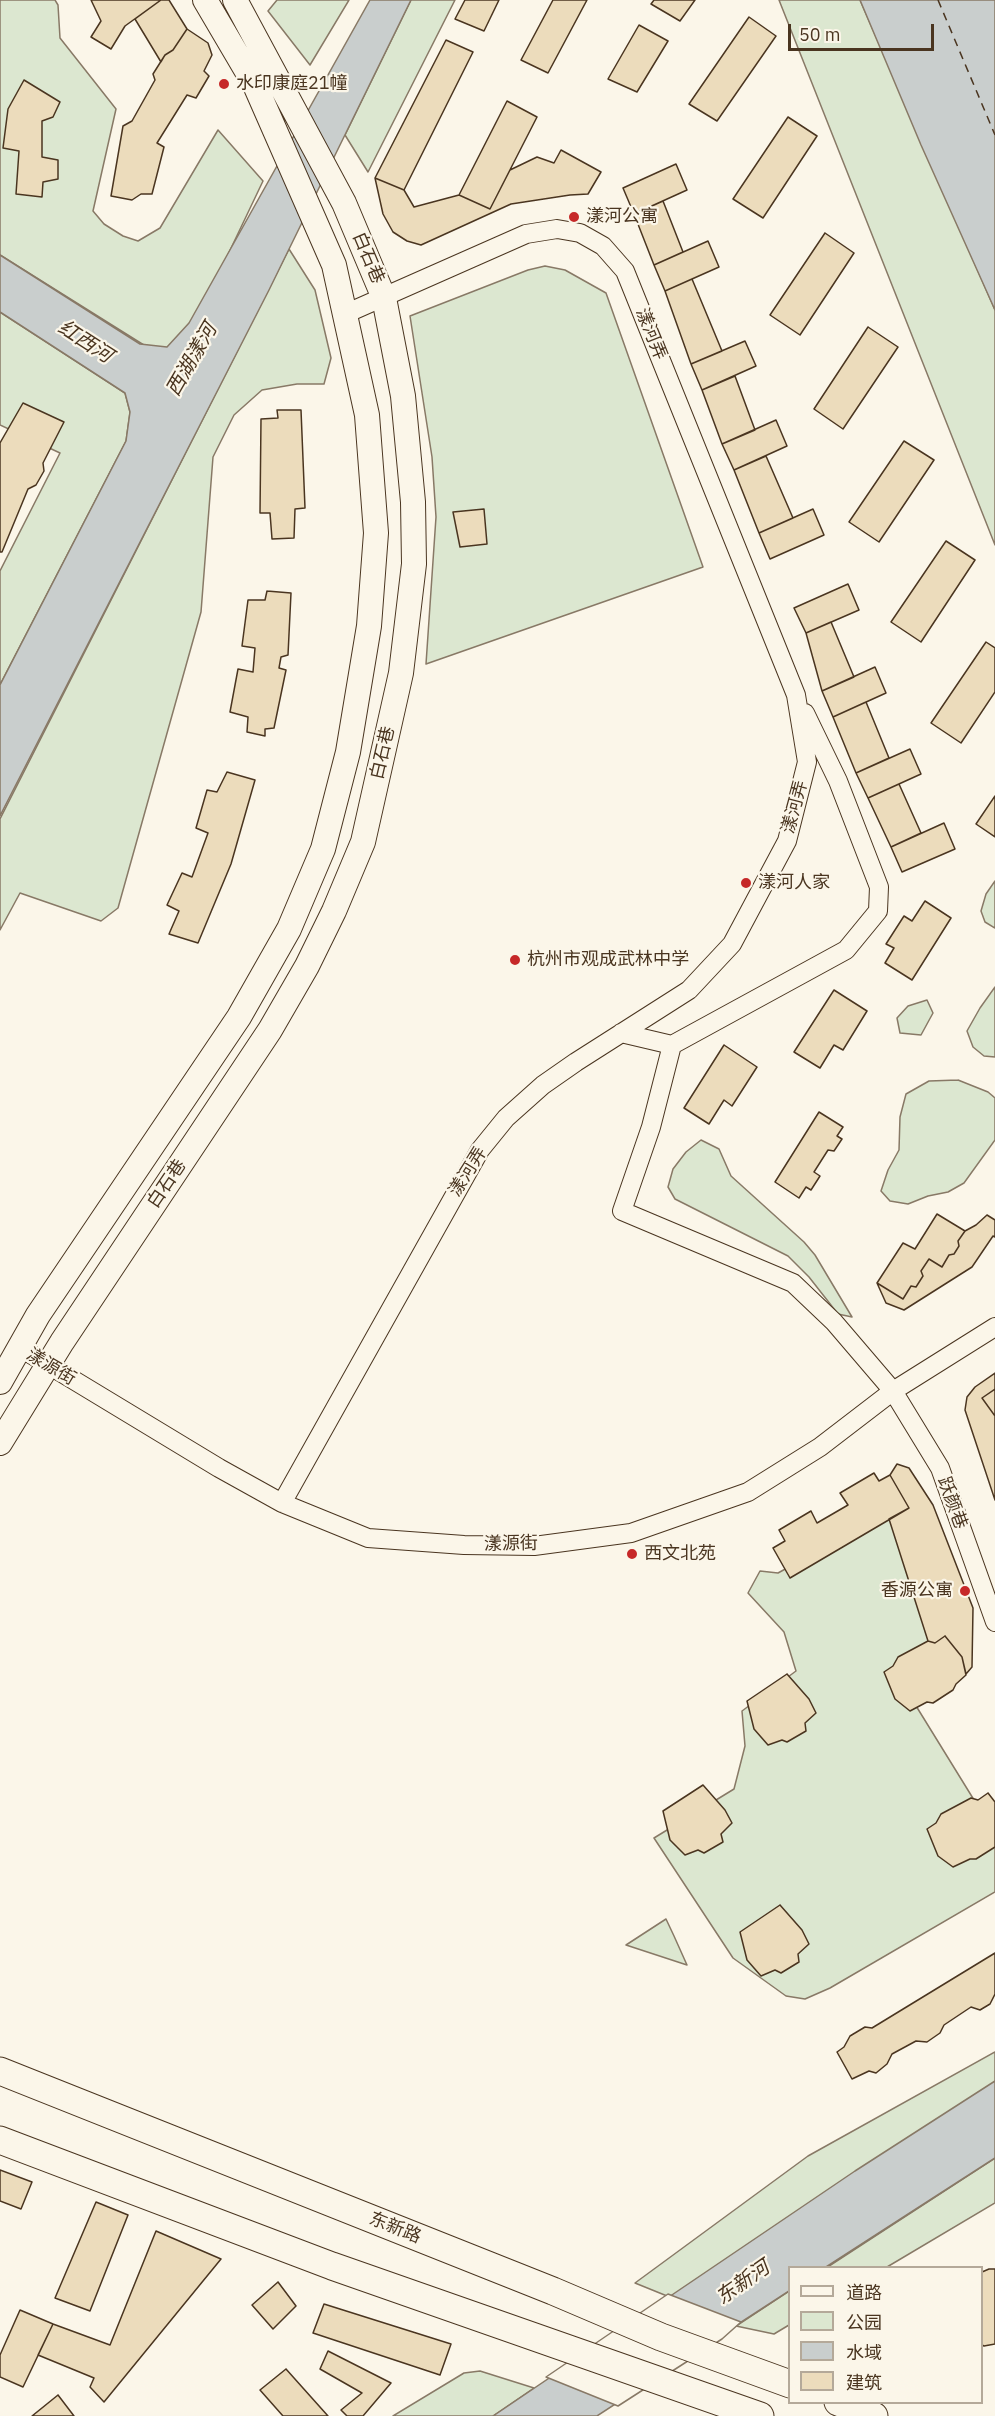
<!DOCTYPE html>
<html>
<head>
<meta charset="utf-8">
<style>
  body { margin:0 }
  #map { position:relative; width:995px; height:2416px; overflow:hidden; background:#fbf6e9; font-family:"IBM Plex Sans","Noto Sans SC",sans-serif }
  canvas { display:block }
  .legend { position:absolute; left:788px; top:2266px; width:195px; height:138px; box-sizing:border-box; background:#fbf6e9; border:2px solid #b4a999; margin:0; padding:8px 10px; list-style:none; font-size:18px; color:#4a3520 }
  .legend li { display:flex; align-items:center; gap:12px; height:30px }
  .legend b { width:30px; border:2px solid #b4a999 }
  .scale { position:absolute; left:788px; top:24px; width:146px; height:27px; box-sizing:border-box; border:3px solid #4a3520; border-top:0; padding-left:8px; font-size:18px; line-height:21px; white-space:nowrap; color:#4a3520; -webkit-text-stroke:4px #fbf6e9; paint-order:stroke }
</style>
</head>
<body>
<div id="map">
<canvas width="995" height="2416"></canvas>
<ul class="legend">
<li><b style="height:8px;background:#fbf6e9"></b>道路</li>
<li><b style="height:16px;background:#dce7d0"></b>公园</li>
<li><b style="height:16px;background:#c9cecd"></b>水域</li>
<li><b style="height:16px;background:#ecdcbc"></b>建筑</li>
</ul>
<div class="scale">50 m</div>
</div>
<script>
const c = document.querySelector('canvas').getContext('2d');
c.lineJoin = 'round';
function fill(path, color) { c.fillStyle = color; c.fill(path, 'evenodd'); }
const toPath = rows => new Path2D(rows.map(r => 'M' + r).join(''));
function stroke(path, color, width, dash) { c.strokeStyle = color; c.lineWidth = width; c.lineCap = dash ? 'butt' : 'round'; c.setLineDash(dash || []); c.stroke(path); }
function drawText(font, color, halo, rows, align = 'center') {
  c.font = font + ' "IBM Plex Sans","Noto Sans SC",sans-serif'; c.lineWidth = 4.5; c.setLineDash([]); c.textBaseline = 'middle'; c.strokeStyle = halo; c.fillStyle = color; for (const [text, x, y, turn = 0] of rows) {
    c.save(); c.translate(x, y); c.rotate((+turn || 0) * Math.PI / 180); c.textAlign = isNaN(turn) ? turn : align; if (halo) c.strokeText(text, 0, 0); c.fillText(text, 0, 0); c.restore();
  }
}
const green = toPath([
  [0,0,55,0,58,5,60,38,116,109,93,211,104,224,123,236,138,241,160,228,218,130,263,181,183,349,147,347,0,255,0,0],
  [277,0,349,0,310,65,268,11,277,0],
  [411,0,455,0,368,172,345,135,411,0],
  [779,0,860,0,995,310,995,545,779,0],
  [289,249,315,290,331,358,324,384,297,384,262,390,234,415,213,457,201,612,118,908,101,921,20,893,0,930,0,819,289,249],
  [545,266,565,270,606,293,703,567,426,664,436,517,432,457,410,316,528,270,545,266],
  [0,312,125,393,130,412,126,441,0,685,0,571,60,453,0,425,0,312],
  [995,881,995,928,985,922,981,911,986,894,995,881],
  [995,987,995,1057,984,1056,973,1047,967,1031,980,1008,995,987],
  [927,1000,933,1013,921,1035,900,1033,897,1018,908,1006,927,1000],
  [958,1080,988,1092,995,1098,995,1140,964,1183,948,1192,928,1196,908,1204,890,1201,881,1191,888,1170,899,1150,900,1117,906,1094,929,1081,958,1080],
  [701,1140,719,1149,731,1176,804,1242,815,1255,852,1317,838,1314,809,1277,788,1256,675,1199,668,1187,673,1169,686,1152,701,1140],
  [897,1508,943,1657,905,1688,987,1821,995,1818,995,1892,830,1988,805,1999,786,1996,733,1958,654,1838,734,1789,745,1746,742,1711,796,1671,784,1632,748,1593,760,1571,778,1573,897,1508],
  [666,1919,674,1936,687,1965,626,1945,666,1919],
  [995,2052,995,2090,672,2298,635,2283,808,2156,995,2052],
  [995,2158,995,2203,887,2267,826,2268,995,2158],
  [789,2291,789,2325,774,2334,736,2326,789,2291],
  [480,2371,534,2388,493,2416,393,2416,464,2373,480,2371]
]);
const water = toPath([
  [370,0,411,0,269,290,0,816,0,685,126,441,130,412,125,393,0,312,0,255,140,344,167,347,189,323,370,0],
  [860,0,995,0,995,310,921,145,860,0],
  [995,2081,995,2158,826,2267,790,2268,789,2291,597,2416,493,2416,855,2171,995,2081]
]);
const pier = toPath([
  [668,2294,741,2322,722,2339,618,2406,546,2377,668,2294]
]);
const ferry = toPath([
  [938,0,995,135]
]);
const building = toPath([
  [91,0,161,0,125,26,111,49,91,37,101,21,91,0],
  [161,0,169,0,187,29,173,50,165,55,161,62,135,19,161,0],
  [465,0,499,0,484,31,455,19,465,0],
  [553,0,587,0,548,73,521,60,553,0],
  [654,0,695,0,680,21,651,4,654,0],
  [749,17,776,36,717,121,689,104,749,17],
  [639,25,668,41,637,92,608,79,639,25],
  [187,29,208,43,212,55,204,71,209,76,196,98,187,95,157,143,164,147,152,194,141,194,132,200,111,196,123,126,132,121,155,80,153,74,165,55,173,50,187,29],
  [446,40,473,52,404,190,375,178,446,40],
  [24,80,60,102,53,117,42,121,42,157,58,160,58,179,43,182,42,197,16,194,19,151,3,148,8,109,24,80],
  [507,101,537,117,490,209,459,195,507,101],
  [788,117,817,136,763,218,733,199,788,117],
  [561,150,601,172,588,194,570,195,511,204,421,245,407,241,393,232,383,214,375,178,404,190,414,207,459,195,490,209,510,170,537,157,554,163,561,150],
  [676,164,687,190,634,214,623,188,676,164],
  [663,201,683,252,654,265,634,214,663,201],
  [825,233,854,253,800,335,770,315,825,233],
  [708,241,719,267,665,291,654,265,708,241],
  [692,279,722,351,691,364,665,291,692,279],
  [868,327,898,347,843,429,814,409,868,327],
  [745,341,756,366,702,390,691,364,745,341],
  [735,376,755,430,722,444,702,390,735,376],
  [23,403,64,422,43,463,44,471,36,485,28,489,2,552,0,552,0,443,23,403],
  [277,410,301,410,305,508,295,509,294,538,272,539,270,513,260,513,261,419,278,418,277,410],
  [776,420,787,446,734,470,722,444,776,420],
  [904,441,934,460,879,542,849,522,904,441],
  [766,456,793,518,759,533,734,470,766,456],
  [484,509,487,544,460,547,453,512,484,509],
  [813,509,824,535,770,559,759,533,813,509],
  [946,541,975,560,921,642,891,622,946,541],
  [848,584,859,610,806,633,794,608,848,584],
  [267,591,291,593,288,655,281,657,279,668,286,670,274,728,265,729,265,736,247,732,248,717,230,712,238,669,253,672,255,648,242,646,248,600,265,600,267,591],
  [831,622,854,677,822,691,806,633,831,622],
  [986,642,995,648,995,692,961,743,931,723,986,642],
  [875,667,886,693,833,717,822,691,875,667],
  [866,702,889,758,856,773,833,717,866,702],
  [910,749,921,774,868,798,856,773,910,749],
  [227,772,255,780,231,864,198,943,169,934,179,911,167,905,182,873,192,877,208,833,196,828,207,790,217,792,227,772],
  [899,784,921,833,891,847,868,798,899,784],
  [995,796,995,837,976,824,995,796],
  [944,823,955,849,902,872,891,847,944,823],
  [925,901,951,918,912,980,885,963,894,948,886,944,904,916,912,921,925,901],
  [834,990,867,1011,843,1050,834,1045,820,1068,794,1052,834,990],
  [724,1045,757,1067,732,1106,724,1100,709,1124,684,1108,724,1045],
  [819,1112,843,1127,837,1136,842,1139,834,1151,828,1150,814,1172,820,1176,811,1190,806,1187,799,1198,775,1182,819,1112],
  [937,1214,965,1231,958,1241,959,1246,954,1254,949,1255,942,1267,929,1259,921,1271,923,1276,916,1287,911,1286,903,1299,877,1283,903,1243,915,1249,937,1214],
  [987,1215,995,1220,995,1237,993,1236,972,1267,904,1310,886,1303,877,1283,903,1299,911,1286,916,1287,923,1276,921,1271,929,1259,942,1267,949,1255,954,1254,959,1246,958,1241,965,1231,976,1225,987,1215],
  [995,1373,995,1389,982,1398,995,1416,995,1500,965,1410,967,1397,975,1387,995,1373],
  [995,1389,995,1416,982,1398,995,1389],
  [897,1464,909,1468,933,1505,973,1608,972,1667,966,1674,962,1657,945,1636,935,1643,928,1641,889,1519,909,1508,890,1475,897,1464],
  [874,1473,879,1481,890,1475,909,1508,790,1578,773,1548,785,1541,779,1530,811,1511,817,1523,848,1505,840,1493,874,1473],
  [945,1636,962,1657,966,1675,956,1684,953,1690,933,1703,927,1702,910,1711,895,1699,884,1672,893,1666,898,1657,928,1641,935,1643,945,1636],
  [787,1674,809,1699,816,1713,805,1723,806,1731,787,1742,782,1740,768,1745,754,1729,747,1701,787,1674],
  [703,1785,725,1810,732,1823,721,1834,723,1842,704,1853,698,1850,685,1855,670,1840,663,1811,703,1785],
  [988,1793,995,1802,995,1847,976,1859,970,1859,953,1867,938,1856,927,1829,936,1823,941,1814,971,1798,978,1800,988,1793],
  [780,1905,802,1930,809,1944,798,1954,799,1962,781,1973,775,1970,761,1976,747,1960,740,1932,780,1905],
  [995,1953,995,1994,990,2004,980,2010,971,2007,944,2025,940,2033,927,2042,916,2041,892,2054,887,2064,876,2073,869,2071,852,2079,837,2052,844,2047,850,2036,865,2027,872,2028,995,1953],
  [0,2170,32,2182,21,2209,0,2201,0,2170],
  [96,2202,128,2215,90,2311,55,2298,96,2202],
  [156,2231,221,2259,104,2402,90,2387,94,2378,38,2355,53,2324,110,2345,156,2231],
  [989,2269,995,2269,995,2344,984,2346,982,2345,982,2272,989,2269],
  [278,2282,296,2306,273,2329,252,2305,278,2282],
  [324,2304,451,2344,440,2375,313,2333,324,2304],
  [20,2310,53,2324,23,2387,0,2377,0,2355,20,2310],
  [328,2351,391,2383,363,2416,347,2416,341,2410,362,2393,320,2369,328,2351],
  [286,2369,328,2416,283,2416,260,2390,286,2369],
  [58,2395,74,2416,32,2416,58,2395]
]);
const minor = toPath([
  [621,1033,672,1045,846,950,878,911,879,887,838,781,805,713],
  [672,1045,651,1127,622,1211,793,1283,834,1322,893,1391,940,1468,995,1622],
  [19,1347,219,1468,282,1503,368,1538,464,1545,534,1546,631,1533,748,1492,820,1447,893,1391,995,1327],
  [282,1503,480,1150,506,1118,543,1085,576,1062,689,990,732,944,787,841,807,762,796,695,625,271,603,246,580,233,557,229,526,234,345,314]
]);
const secondary = toPath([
  [0,1382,38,1315,239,1017,289,929,323,849,348,752,369,626,376,533,367,415,334,265,255,85,205,0],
  [0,1443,62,1342,270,1030,307,966,334,911,363,842,401,673,414,564,413,502,403,396,384,298,344,203,235,0]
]);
const primary = toPath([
  [0,2071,553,2291,661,2337,790,2384],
  [0,2140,332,2266,760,2416],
  [838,2402,874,2416]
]);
const markers = [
  [224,84,6,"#c62828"],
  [574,217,6,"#c62828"],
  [746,883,6,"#c62828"],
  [515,960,6,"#c62828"],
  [632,1554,6,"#c62828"],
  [965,1591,6,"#c62828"]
];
const poiNames = [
  ["水印康庭21幢",236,84],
  ["漾河公寓",586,217],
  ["漾河人家",758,883],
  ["杭州市观成武林中学",527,960],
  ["西文北苑",644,1554],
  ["香源公寓",953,1591,"right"]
];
const streetNames = [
  ["白石巷",368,258,67],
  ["漾河弄",651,334,68],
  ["白石巷",383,753,-77],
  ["漾河弄",795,807,-75],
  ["漾河弄",468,1172,-58],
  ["白石巷",167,1184,-56],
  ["漾源街",51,1367,31],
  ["跃颜巷",952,1503,70],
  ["漾源街",511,1544,-1],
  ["东新路",395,2228,22]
];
const waterNames = [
  ["红西河",85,342,33],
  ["西湖漾河",192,360,-60],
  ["东新河",743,2283,-35]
];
fill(green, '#dce7d0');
stroke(green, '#887966', 1.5);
fill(water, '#c9cecd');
stroke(water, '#887966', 1.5);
fill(pier, '#fbf6e9');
stroke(pier, '#887966', 1.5);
stroke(ferry, '#4a3520', 1.5, [8, 6]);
fill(building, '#ecdcbc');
stroke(building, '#4a3520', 1.5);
stroke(minor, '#4a3520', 20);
stroke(secondary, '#4a3520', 26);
stroke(primary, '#4a3520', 29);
stroke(minor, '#fbf6e9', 18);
stroke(secondary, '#fbf6e9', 24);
stroke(primary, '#fbf6e9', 27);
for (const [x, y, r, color] of markers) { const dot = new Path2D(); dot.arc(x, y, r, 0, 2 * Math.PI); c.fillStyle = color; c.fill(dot); stroke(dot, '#fbf6e9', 2); }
drawText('18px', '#4a3520', '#fbf6e9', poiNames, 'left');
drawText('18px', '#4a3520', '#fbf6e9', streetNames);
drawText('italic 20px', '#4a3520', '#fbf6e9', waterNames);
</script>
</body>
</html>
